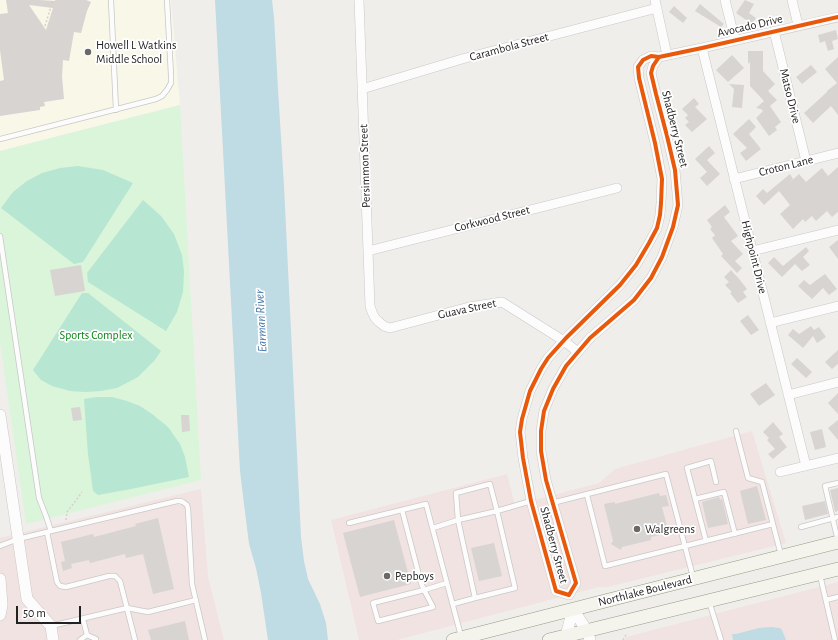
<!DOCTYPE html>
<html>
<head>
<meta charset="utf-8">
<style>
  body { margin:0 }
  #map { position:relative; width:838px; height:640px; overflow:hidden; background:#f0eeeb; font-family:"Alegreya Sans",sans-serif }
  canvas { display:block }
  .scale { position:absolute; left:16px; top:606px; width:65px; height:18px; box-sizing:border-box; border:2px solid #222; border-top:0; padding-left:5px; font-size:12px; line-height:14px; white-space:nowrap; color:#222; -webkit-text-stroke:3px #fff; paint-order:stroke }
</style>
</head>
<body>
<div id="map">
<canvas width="838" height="640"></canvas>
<div class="scale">50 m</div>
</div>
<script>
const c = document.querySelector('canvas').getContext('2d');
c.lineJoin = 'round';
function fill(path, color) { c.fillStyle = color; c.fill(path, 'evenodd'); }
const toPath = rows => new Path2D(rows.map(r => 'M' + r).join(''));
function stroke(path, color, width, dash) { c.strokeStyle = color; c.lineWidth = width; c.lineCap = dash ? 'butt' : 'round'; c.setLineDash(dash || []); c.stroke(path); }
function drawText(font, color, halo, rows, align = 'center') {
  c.font = font + ' "Alegreya Sans",sans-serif'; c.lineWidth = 3.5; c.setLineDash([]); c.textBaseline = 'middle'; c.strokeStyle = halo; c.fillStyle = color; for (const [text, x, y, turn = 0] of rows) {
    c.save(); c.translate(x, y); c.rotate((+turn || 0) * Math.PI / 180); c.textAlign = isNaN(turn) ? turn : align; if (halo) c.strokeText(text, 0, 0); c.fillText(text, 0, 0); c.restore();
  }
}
const commercial = toPath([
  [752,431,786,543,608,587,599,587,397,640,359,640,331,520,507,474,515,505,599,483,615,469],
  [201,489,208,576,224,640,0,640,0,538],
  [838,582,838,640,625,640,626,637]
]);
const education = toPath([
  [0,0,171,0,180,105,0,151]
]);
const park = toPath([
  [180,105,201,480,26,524,0,342,0,151]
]);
const pitch = toPath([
  [78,166,103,170,133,183,83,262,74,264,1,208,13,192,27,181,42,173,60,168],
  [143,200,161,216,174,234,182,255,184,272,183,292,177,312,166,331,88,282,87,273],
  [82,293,88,293,161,351,154,361,138,377,117,388,101,391,85,392,70,391,52,386,41,380,33,370],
  [97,397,112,397,127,401,140,406,152,414,168,427,180,444,185,457,189,477,131,489,98,495,93,491,88,454,84,399]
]);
const water = toPath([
  [215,0,272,0,274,17,278,89,284,186,301,537,304,561,308,579,320,604,326,623,328,640,268,640,261,593,256,568,249,544,244,504,240,471],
  [771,627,780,628,782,630,786,640,733,640,732,634,736,634,759,628]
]);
const building = toPath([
  [6,0,39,0,55,1,55,0,86,0,91,2,87,11,81,33,74,32,69,61,63,60,62,76,64,99,44,102,45,106,40,107,40,110,0,116,0,81,4,80,0,50,0,14,8,13],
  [29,5,53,8,46,30],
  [745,0,754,4,749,13,756,18,752,24,736,13],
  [700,4,724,24,721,27,695,11],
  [674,6,687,18,683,23,669,12],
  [836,30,838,39,832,41,834,49,828,51,825,41,820,43,818,35],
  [748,51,763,51,763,71,775,84,768,91,777,100,770,106,781,122,775,127,777,130,769,136,756,118,763,111,761,109,756,108,764,101,750,86,750,62,748,64],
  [732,55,744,68,728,82,716,70],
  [838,57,838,115,831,106,813,123,804,113,827,92,827,91,837,83,825,69],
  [811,65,817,72,802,84,796,77],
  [729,84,744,85,742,108,732,107,734,89],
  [694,98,699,104,695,107,707,119,692,132,685,125,689,122,685,118,688,115,682,109],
  [749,119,756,127,749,134,761,149,746,161,740,153,747,148,733,134],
  [709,146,715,153,707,160,720,174,707,186,700,178,707,172,695,159],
  [838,167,838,212,832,217,827,211,816,221,812,216,805,222,803,219,793,229,780,214,790,205,779,191,764,205,756,196,763,189,767,193,790,174,793,179,788,184,799,174,806,182,822,168,828,176],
  [725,205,730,212,724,217,738,236,731,241,743,254,735,261,742,268,737,273,721,256,723,254,712,238,715,235,710,229,712,227,707,220],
  [838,240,838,259,829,247],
  [806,247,809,251,803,257,810,265,802,271,795,264,782,277,768,263,774,257,783,266],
  [81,265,85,291,55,296,50,270],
  [731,270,740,280,747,289,743,292,747,297,738,303,730,293,732,292,725,285,729,282,724,277],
  [825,274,837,289,829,295,823,288,812,299,798,286,804,280,810,285],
  [748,315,759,330,751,335,740,321],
  [811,326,814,330,819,327,826,337,817,343,813,336,803,348,788,335,793,329,799,334],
  [838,350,838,364,832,369,825,362],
  [797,358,812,372,806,378,791,364],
  [766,383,775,395,759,406,750,394],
  [838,393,838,414,828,403],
  [80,407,82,420,73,421,71,408],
  [181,415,189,415,190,431,182,432],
  [838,420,838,440,828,428],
  [773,422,783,434,779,437,787,447,773,459,768,454,775,449,767,440,769,438,763,432],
  [822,429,826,447,815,450,810,432],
  [757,486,766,520,748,524,740,491],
  [838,488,838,511,835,512,830,490],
  [659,493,660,496,666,495,669,506,662,507,669,533,651,537,651,540,622,547,621,550,611,544,613,541,604,504,615,502,615,504],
  [719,497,720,500,722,499,728,524,708,528,702,502],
  [825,501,828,514,805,520,802,506],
  [158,518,174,589,153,594,143,554,126,558,125,554,90,563,89,560,71,564,72,568,63,571,61,562,65,561,61,542,93,534,94,537,136,526,135,524],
  [394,520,411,584,360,597,343,533],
  [494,543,502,576,479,581,471,548],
  [185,621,189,640,151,640,148,630]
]);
const path = toPath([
  [45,26,53,0],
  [66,520,67,512,77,499,82,492],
  [623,640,627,633]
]);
const service = toPath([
  [111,0,116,110],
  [0,139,156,99,162,96,167,90,171,83,171,75,167,0],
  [0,236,39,498,46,516,51,531],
  [736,431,748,478,762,482,781,555],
  [587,495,605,566,773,524],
  [695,499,724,492,735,534],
  [552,503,666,474,693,577],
  [402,510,421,583,424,590,433,607,378,621,373,603,424,590,447,583],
  [349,523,426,504,461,636],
  [801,527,838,517],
  [433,528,458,520,497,511,531,501],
  [47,532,57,582,60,586,66,587,109,576,115,576,120,581,135,640],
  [706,541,687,468,711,461,716,482],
  [838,541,825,486,838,483],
  [0,546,18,539,47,532,177,501,180,501,183,502,187,505,188,509,192,584,205,640],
  [820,575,835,640],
  [826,600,838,597],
  [709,601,721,640],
  [453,604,475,598,515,588,497,511,490,484,456,493,458,520,475,598],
  [51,626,127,608,148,612,196,600],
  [87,635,96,639],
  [80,640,87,635,83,619]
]);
const minor = toPath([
  [359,0,370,306,372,312,375,318,379,322,384,326,390,328,469,307,502,302,564,341,578,352],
  [655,0,667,55],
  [725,0,735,40],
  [792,0,798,25],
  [774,31,806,161],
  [702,48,806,466],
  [659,57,653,66,651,73,656,94,667,136,675,170,678,205,673,227,662,257,651,278,634,300,590,338,566,366,553,389,544,411,541,431,541,451,546,480,576,583,569,595,556,591,531,501,523,458,520,432,522,419,530,391,541,369,548,358,566,338,620,285,636,265,649,243,657,228,660,215,661,203,662,179,655,143,639,78,638,67,643,60,651,56,659,57,702,48,838,17],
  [362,89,462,59,657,8],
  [734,179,838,153],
  [368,251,617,188],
  [752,251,838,230],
  [770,323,838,306],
  [788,395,838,382],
  [780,472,838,458]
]);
const tertiary = toPath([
  [0,415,27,599,51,626,53,640],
  [0,579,2,605,0,615],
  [573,609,587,631,590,640],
  [567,640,566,636,573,609]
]);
const secondary = toPath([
  [453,640,613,599,838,542],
  [549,640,838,569]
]);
const cycleway = toPath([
  [659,57,653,66,651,73,656,94,667,136,675,170,678,205,673,227,662,257,651,278,634,300,590,338,566,366,553,389,544,411,541,431,541,451,546,480,576,583,569,595,556,591,531,501,523,458,520,432,522,419,530,391,541,369,548,358,566,338,620,285,636,265,649,243,657,228,660,215,661,203,662,179,655,143,639,78,638,67,643,60,651,56,659,57,702,48,838,17]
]);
const markers = [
  [88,52,4,"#6a6968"],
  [637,529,4,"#6a6968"],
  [387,576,4,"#6a6968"]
];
const streetNames = [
  ["Avocado Drive",750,26,-13],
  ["Carambola Street",509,47,-15],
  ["Matso Drive",790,96,76],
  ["Shadberry Street",675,129,76],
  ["Persimmon Street",365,166,-92],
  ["Croton Lane",786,166,-14],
  ["Corkwood Street",492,219,-14],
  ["Highpoint Drive",754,257,76],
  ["Guava Street",467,309,-12],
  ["Shadberry Street",554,545,75],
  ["Northlake Boulevard",645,591,-14]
];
const poiNames = [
  ["Howell L Watkins",96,45],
  ["Middle School",96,59],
  ["Walgreens",645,529],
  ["Pepboys",395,576]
];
const parkNames = [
  ["Sports Complex",96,335]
];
const waterNames = [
  ["Earman River",261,321,-93]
];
fill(commercial, '#f1e3e1');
fill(education, '#f8f7e8');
fill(park, '#daf5da');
fill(pitch, '#b7e6d2');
fill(water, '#bfdbe3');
fill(building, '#d7d4d2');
stroke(service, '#c9c8c7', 6);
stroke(minor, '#c9c8c7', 10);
stroke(tertiary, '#c9c8c7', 12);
stroke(secondary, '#999a82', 14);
stroke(path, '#dccecd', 1.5, [2, 2]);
stroke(service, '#fdfcfc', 4.5);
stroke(minor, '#fdfcfc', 9);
stroke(tertiary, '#fdfcfc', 11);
stroke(secondary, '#f4f4ed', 13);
stroke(cycleway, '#e8590c', 4);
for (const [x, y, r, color] of markers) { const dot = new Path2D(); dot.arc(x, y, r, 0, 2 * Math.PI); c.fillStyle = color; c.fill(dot); stroke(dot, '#fff', 1.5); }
drawText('12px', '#222', '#fff', streetNames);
drawText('12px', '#222', '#fff', poiNames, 'left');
drawText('12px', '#0c8416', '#fff', parkNames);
drawText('italic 13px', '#4a7aab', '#fff', waterNames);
</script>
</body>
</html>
